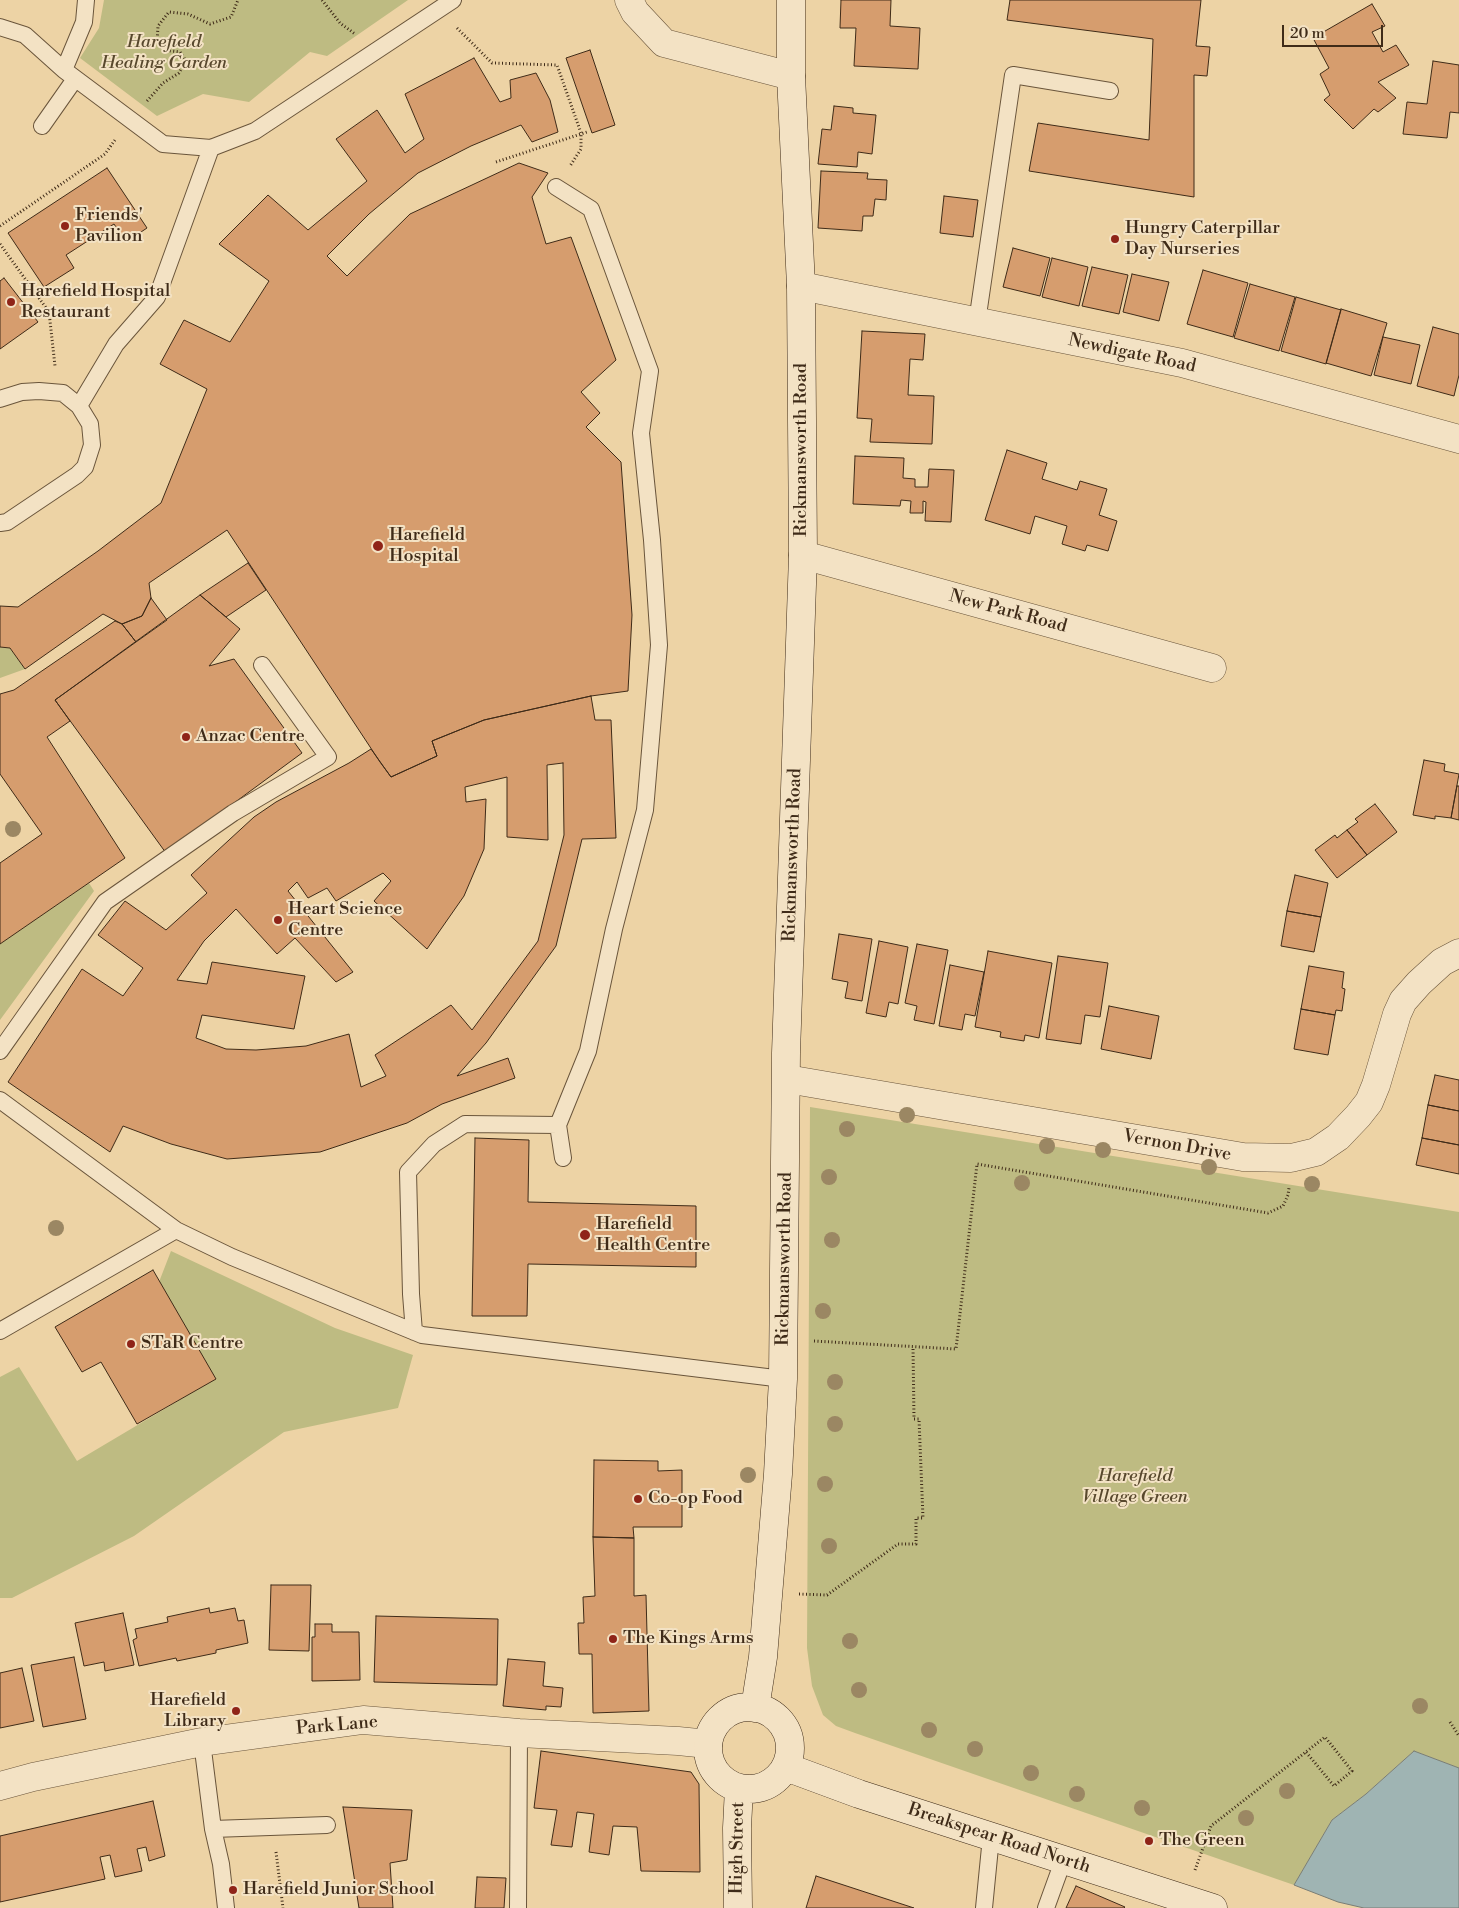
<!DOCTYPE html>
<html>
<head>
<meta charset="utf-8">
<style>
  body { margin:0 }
  #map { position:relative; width:1459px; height:1908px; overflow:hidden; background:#edd3a5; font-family:"Libre Bodoni",serif }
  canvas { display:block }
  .scale { position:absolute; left:1282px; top:25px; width:101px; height:22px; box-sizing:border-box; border:2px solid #3f2b18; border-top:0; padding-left:6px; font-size:15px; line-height:18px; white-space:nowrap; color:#3f2b18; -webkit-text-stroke:4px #f3e2c4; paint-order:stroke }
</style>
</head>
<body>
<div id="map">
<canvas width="1459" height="1908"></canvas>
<div class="scale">20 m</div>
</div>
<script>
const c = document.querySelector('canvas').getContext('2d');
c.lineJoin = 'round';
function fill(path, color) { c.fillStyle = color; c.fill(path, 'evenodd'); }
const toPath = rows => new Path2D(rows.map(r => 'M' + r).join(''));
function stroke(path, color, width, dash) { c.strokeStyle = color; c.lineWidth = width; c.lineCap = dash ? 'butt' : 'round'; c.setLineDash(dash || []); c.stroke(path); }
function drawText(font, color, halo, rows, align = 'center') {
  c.font = font + ' "Libre Bodoni",serif'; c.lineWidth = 4; c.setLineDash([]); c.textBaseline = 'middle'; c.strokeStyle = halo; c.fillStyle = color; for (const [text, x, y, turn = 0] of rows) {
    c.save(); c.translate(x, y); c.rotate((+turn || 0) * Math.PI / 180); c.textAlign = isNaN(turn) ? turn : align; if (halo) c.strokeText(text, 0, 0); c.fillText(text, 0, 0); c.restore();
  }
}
const green = toPath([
  [104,0,408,0,327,56,310,52,249,102,203,94,157,116,80,58,99,28],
  [0,647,10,648,25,669,0,678],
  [89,883,94,891,0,1020,0,944],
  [810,1107,1459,1212,1459,1768,1414,1751,1366,1794,1332,1820,1294,1885,855,1733,836,1726,823,1715,812,1686,807,1648],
  [171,1251,335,1328,413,1355,398,1408,284,1432,134,1536,12,1598,0,1598,0,1377,19,1367,77,1461,215,1379,159,1282]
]);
const water = toPath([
  [1414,1751,1459,1768,1459,1908,1364,1908,1338,1902,1294,1885,1332,1820,1366,1794,1414,1751]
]);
const building = toPath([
  [841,0,891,0,890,26,920,28,918,69,854,66,856,28,840,28,841,0],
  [1010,0,1201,0,1196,46,1210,47,1207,76,1194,75,1194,197,1029,171,1038,123,1149,140,1153,39,1007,20,1010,0],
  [1372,4,1385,26,1372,32,1383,52,1396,45,1409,65,1378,82,1396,98,1378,112,1374,109,1353,129,1324,100,1330,95,1320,74,1329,68,1313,38,1372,4],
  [590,50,615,125,592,133,566,58,590,50],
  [474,58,500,102,511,98,510,80,536,73,550,100,558,132,532,142,521,125,471,146,418,173,369,214,327,256,347,276,410,214,519,163,548,173,532,197,546,244,571,237,616,360,581,392,600,413,586,427,621,462,632,615,628,691,591,696,484,720,432,741,437,756,391,777,380,762,227,530,149,583,151,598,142,616,122,624,103,614,25,669,10,648,0,647,0,606,18,607,98,551,161,503,207,389,160,364,184,320,230,342,269,281,219,244,268,195,308,230,367,181,336,139,377,110,405,153,424,139,405,94,474,58],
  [1433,61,1459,65,1459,113,1450,112,1447,138,1403,134,1407,102,1427,104,1433,61],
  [834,106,853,108,853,113,876,115,872,154,858,152,857,167,818,164,822,129,831,130,834,106],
  [107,168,147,228,126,242,114,224,66,255,74,268,44,287,8,233,107,168],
  [821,171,868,173,867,179,887,180,886,200,875,199,873,216,863,216,862,231,818,228,821,171],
  [944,196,978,200,973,237,940,233,944,196],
  [1013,248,1050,258,1040,296,1003,287,1013,248],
  [1052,258,1088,267,1079,306,1042,297,1052,258],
  [1092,267,1128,275,1119,314,1082,306,1092,267],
  [1203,270,1248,283,1233,337,1187,324,1203,270],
  [1132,274,1169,282,1159,321,1123,312,1132,274],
  [4,278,38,322,0,349,0,281,4,278],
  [1250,284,1295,297,1279,351,1234,338,1250,284],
  [1296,297,1341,310,1326,364,1281,351,1296,297],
  [1341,309,1387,323,1371,376,1326,363,1341,309],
  [1433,327,1459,334,1459,375,1454,396,1417,386,1433,327],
  [862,331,925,334,923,360,910,359,908,395,934,396,932,444,870,442,872,419,857,418,862,331],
  [1383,337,1420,345,1411,384,1374,375,1383,337],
  [1007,450,1047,463,1042,479,1077,490,1080,481,1107,489,1099,515,1117,521,1108,551,1087,545,1085,551,1062,544,1067,526,1035,516,1030,534,985,520,1007,450],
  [855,456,904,458,903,478,915,479,915,487,928,487,929,469,954,470,951,522,925,521,926,502,923,501,923,513,910,513,911,501,901,500,900,506,853,504,855,456],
  [248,563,266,590,226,617,200,595,248,563],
  [200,595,240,629,209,666,234,659,302,753,166,853,55,700,200,595],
  [151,598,167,620,136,642,122,624,142,616,151,598],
  [115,621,122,624,136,642,55,700,70,721,47,737,125,858,0,944,0,863,42,834,0,774,0,694,14,690,115,621],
  [591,696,595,720,611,720,616,838,582,839,556,946,486,1043,457,1076,508,1058,515,1078,442,1104,407,1123,320,1152,227,1159,171,1144,123,1126,110,1152,8,1082,82,969,123,996,143,968,98,935,125,901,166,930,207,893,191,875,254,817,276,802,349,763,371,749,391,777,437,756,432,741,484,720,591,696],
  [563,763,564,835,538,941,472,1030,451,1005,375,1055,386,1076,361,1087,349,1034,306,1046,256,1050,226,1049,196,1038,202,1015,294,1029,305,976,212,962,207,984,177,980,204,941,236,909,277,954,295,938,336,982,353,972,288,891,297,882,308,898,327,888,336,901,383,873,391,881,374,901,427,949,464,896,484,849,486,799,466,802,465,787,507,777,507,837,548,840,547,765,563,763],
  [1424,760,1445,764,1444,771,1459,774,1451,818,1435,816,1435,819,1413,815,1424,760],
  [1457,786,1459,786,1459,820,1451,818,1457,786],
  [1375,804,1397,832,1367,855,1347,830,1358,822,1355,819,1375,804],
  [1347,830,1367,855,1337,878,1315,850,1335,835,1337,838,1347,830],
  [1295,875,1328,883,1321,917,1287,911,1295,875],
  [1287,911,1321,917,1314,952,1281,946,1287,911],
  [839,934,872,939,862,1001,845,998,848,982,832,979,839,934],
  [879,941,908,947,898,1004,889,1002,886,1017,866,1013,879,941],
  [917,944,948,950,934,1024,914,1020,917,1006,905,1003,917,944],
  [988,951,1052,963,1039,1038,1025,1035,1024,1041,1000,1037,1001,1032,975,1027,988,951],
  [1058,956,1108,963,1100,1017,1085,1015,1081,1044,1046,1039,1058,956],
  [950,965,984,972,975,1016,965,1014,962,1030,939,1026,950,965],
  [1309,966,1344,972,1342,988,1345,989,1342,1011,1336,1010,1335,1015,1301,1009,1309,966],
  [1109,1006,1159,1016,1151,1059,1101,1049,1109,1006],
  [1301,1009,1335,1015,1328,1055,1294,1049,1301,1009],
  [1435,1075,1459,1080,1459,1111,1428,1105,1435,1075],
  [1428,1105,1459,1111,1459,1145,1422,1138,1428,1105],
  [475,1138,529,1140,528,1202,696,1206,696,1267,528,1264,527,1316,472,1316,475,1138],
  [1422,1138,1459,1145,1459,1174,1416,1165,1422,1138],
  [153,1270,216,1379,137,1424,101,1362,82,1372,55,1327,153,1270],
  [594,1460,658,1461,658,1471,682,1470,682,1527,633,1527,634,1538,593,1537,594,1460],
  [593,1537,634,1538,634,1596,646,1595,649,1711,593,1713,592,1654,579,1654,578,1623,584,1623,583,1597,595,1596,593,1537],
  [271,1585,311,1585,309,1651,269,1650,271,1585],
  [209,1608,210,1613,235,1608,238,1621,244,1620,248,1643,216,1650,216,1653,177,1661,176,1658,139,1666,133,1640,137,1638,135,1629,168,1622,167,1617,209,1608],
  [123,1613,134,1665,105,1671,104,1662,84,1666,75,1623,123,1613],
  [376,1616,498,1619,497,1685,374,1682,376,1616],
  [315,1624,332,1624,332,1632,359,1632,360,1680,312,1681,312,1637,315,1637,315,1624],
  [74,1657,86,1719,43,1727,31,1665,74,1657],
  [508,1659,545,1662,543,1686,563,1688,561,1707,546,1706,546,1710,503,1706,508,1659],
  [22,1668,34,1721,0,1728,0,1673,22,1668],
  [541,1751,691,1772,699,1784,700,1872,641,1871,637,1827,613,1826,609,1855,589,1852,594,1814,577,1812,572,1847,551,1845,557,1810,534,1808,541,1751],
  [153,1801,165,1856,149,1861,146,1847,137,1849,142,1871,115,1877,110,1855,100,1857,105,1879,0,1902,0,1836,153,1801],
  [343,1807,412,1810,407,1860,390,1863,393,1908,359,1908,343,1807],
  [816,1876,914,1908,806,1908,816,1876],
  [477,1877,506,1878,504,1908,475,1908,477,1877],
  [1076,1886,1125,1907,1124,1908,1066,1908,1076,1886]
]);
const path = toPath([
  [322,0,340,23,355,34],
  [457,28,492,63,557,65,581,133,581,149,570,166],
  [147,101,163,83,179,73,186,61,180,52,163,50,157,42,158,26,169,12,188,14,210,24,231,17,238,0],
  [496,162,587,132],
  [0,226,105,154,115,140],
  [0,244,49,312,55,366],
  [814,1341,956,1349,977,1164,1268,1213,1283,1206,1288,1195,1289,1188],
  [799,1594,827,1595,898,1544,916,1544,916,1518,923,1518,919,1419,914,1419,913,1347],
  [1450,1722,1459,1736],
  [276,1852,283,1908],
  [1195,1870,1211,1826,1325,1737,1352,1771,1334,1786,1306,1752]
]);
const lane = toPath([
  [0,27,25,35,64,70,163,144,211,148,255,131,453,0],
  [64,70,84,22,86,0],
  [42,126,75,79],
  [977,322,1013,75,1110,91],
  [0,399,22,392,39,391,63,393,79,406,90,424,92,445,85,467,77,475,7,522,0,523],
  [79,406,116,344,157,297,211,148],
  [0,1051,105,902,233,813,328,757,262,665],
  [0,1100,176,1230,232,1257,422,1335,783,1379],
  [558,1125,563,1158],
  [0,1331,176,1230],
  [414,1332,411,1294,408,1172,434,1144,465,1124,558,1125,588,1051,614,929,645,810,659,645,652,540,641,433,650,371,591,209,556,187],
  [202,1742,213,1829,221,1864,226,1908],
  [213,1829,327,1825],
  [518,1908,519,1733],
  [984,1908,991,1837],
  [1046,1908,1063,1861]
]);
const street = toPath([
  [629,0,635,12,664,43,791,76],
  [801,286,1182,363,1459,439],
  [803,555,1212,668],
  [787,1079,1243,1157,1291,1158,1316,1152,1338,1137,1358,1116,1369,1102,1376,1085,1397,1014,1403,1001,1419,983,1442,962,1459,953],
  [0,1786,33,1777,202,1742,363,1720,519,1733,678,1741,708,1744]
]);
const secondary = toPath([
  '708 1748a41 41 0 1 1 82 0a41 41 0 1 1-82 0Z',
  [755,1708,763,1657,778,1474,783,1379,786,1053,803,555,801,286,791,76,791,0],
  [786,1767,859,1794,1213,1908],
  [738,1908,737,1828,739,1788]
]);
const trees = [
  [13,829],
  [907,1115],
  [847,1129],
  [1047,1146],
  [1103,1150],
  [1209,1167],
  [829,1177],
  [1022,1183],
  [1312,1184],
  [56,1228],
  [832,1240],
  [823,1311],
  [835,1382],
  [835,1424],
  [748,1475],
  [825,1484],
  [829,1546],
  [850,1641],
  [859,1690],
  [1420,1706],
  [929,1730],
  [975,1749],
  [1031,1773],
  [1287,1791],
  [1077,1794],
  [1142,1808],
  [1246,1818]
];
const markers = [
  [65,226,5,"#8f2418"],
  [1115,239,5,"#8f2418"],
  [11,302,5,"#8f2418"],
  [378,546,6,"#8f2418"],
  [186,737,5,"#8f2418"],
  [278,920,5,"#8f2418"],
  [585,1235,6,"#8f2418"],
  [131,1344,5,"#8f2418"],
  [638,1499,5,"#8f2418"],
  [613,1639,5,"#8f2418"],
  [236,1711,5,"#8f2418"],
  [1149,1841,5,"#8f2418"],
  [233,1890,5,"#8f2418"]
];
const parkNames = [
  ["Harefield",164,43],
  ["Healing Garden",164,64],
  ["Harefield",1135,1477],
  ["Village Green",1135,1498]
];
const poiNames = [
  ["Friends'",75,216],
  ["Pavilion",75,237],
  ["Hungry Caterpillar",1125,229],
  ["Day Nurseries",1125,250],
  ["Harefield Hospital",21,292],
  ["Restaurant",21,313],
  ["Harefield",389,536],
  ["Hospital",389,557],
  ["Anzac Centre",196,737],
  ["Heart Science",288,910],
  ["Centre",288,931],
  ["Harefield",596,1225],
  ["Health Centre",596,1246],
  ["STaR Centre",141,1344],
  ["Co-op Food",648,1499],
  ["The Kings Arms",623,1639],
  ["Harefield",226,1701,"right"],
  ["Library",226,1722,"right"],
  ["The Green",1159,1841],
  ["Harefield Junior School",243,1890]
];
const streetNames = [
  ["Newdigate Road",1132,354,12],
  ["Rickmansworth Road",802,450,-90],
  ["New Park Road",1008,612,15],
  ["Rickmansworth Road",793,855,-88],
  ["Vernon Drive",1177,1146,10],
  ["Rickmansworth Road",785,1259,-89],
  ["Park Lane",337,1726,-5],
  ["Breakspear Road North",999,1839,18],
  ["High Street",738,1848,-89]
];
fill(green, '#bebb82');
fill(water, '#9fb4b3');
stroke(water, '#797d75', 1);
fill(building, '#d69d6e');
stroke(building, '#3f2b18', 1);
stroke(lane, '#6a553b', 18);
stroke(street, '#6a553b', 29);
stroke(secondary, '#3f2b18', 29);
stroke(path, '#3f2b18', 3, [1, 2.5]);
stroke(lane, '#f3e2c4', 16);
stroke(street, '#f3e2c4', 28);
stroke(secondary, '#f3e2c4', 28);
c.fillStyle = '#9b8763';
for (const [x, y] of trees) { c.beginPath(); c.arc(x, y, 8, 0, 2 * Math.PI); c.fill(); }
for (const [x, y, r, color] of markers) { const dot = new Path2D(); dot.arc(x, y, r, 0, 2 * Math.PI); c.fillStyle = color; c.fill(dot); stroke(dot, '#f3e2c4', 2); }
drawText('italic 18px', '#58482d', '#f3e2c4', parkNames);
drawText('18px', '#3f2b18', '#f3e2c4', poiNames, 'left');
drawText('18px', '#3f2b18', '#f3e2c4', streetNames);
</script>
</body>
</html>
